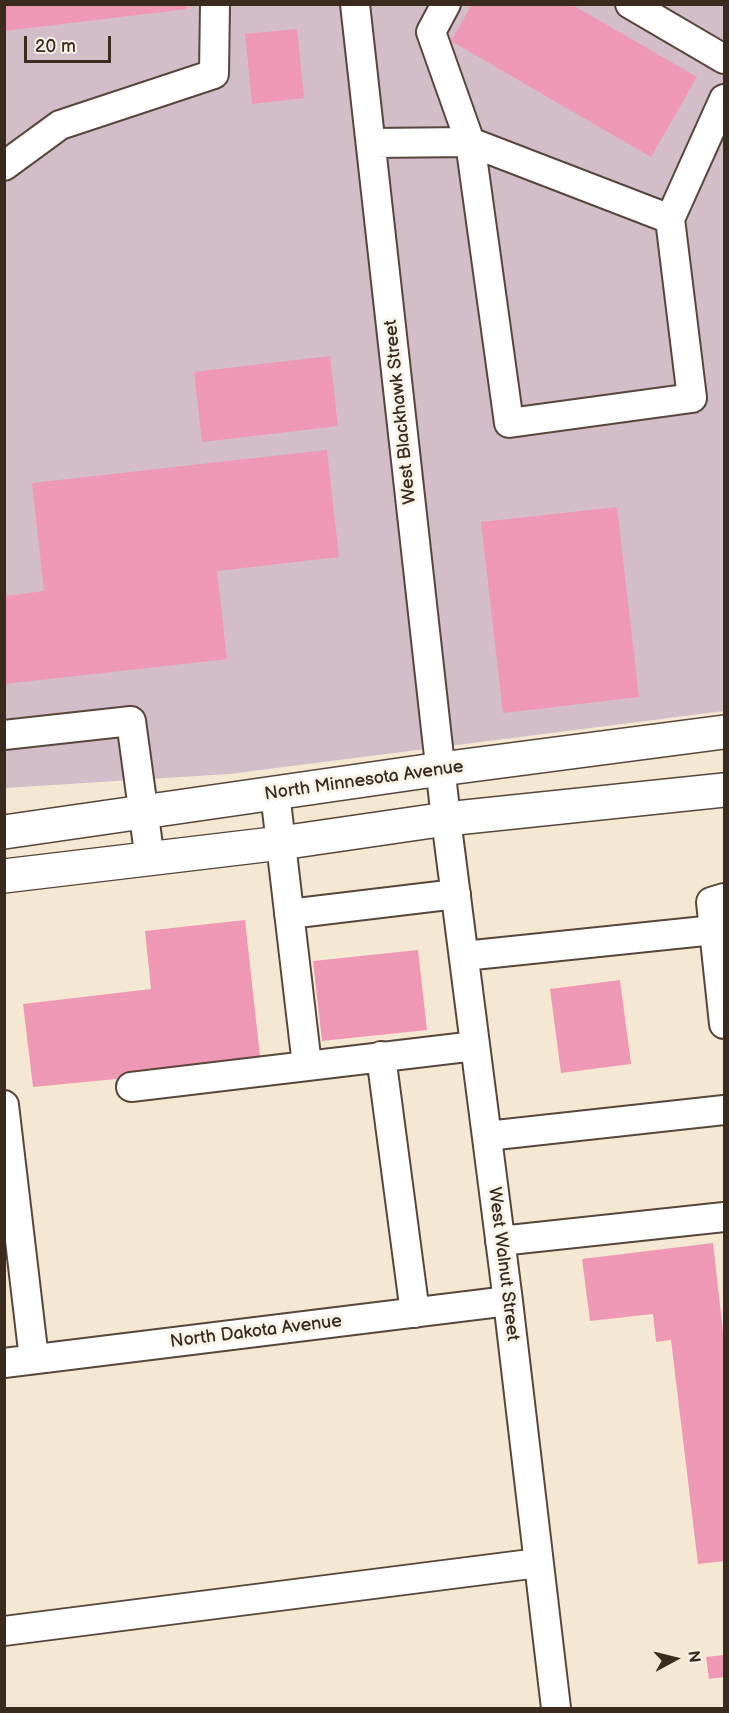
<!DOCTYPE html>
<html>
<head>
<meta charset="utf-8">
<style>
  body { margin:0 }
  #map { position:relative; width:729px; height:1713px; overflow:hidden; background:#f4e8d2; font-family:"Balsamiq Sans",sans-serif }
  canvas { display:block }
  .frame { position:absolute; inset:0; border:6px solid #3b2a1e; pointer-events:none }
  .north { position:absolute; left:645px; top:1629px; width:60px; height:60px; -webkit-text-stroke:4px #f7f3e8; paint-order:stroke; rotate:83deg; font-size:16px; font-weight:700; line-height:24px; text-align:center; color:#3b2a1e }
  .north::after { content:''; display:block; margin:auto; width:21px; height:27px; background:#3b2a1e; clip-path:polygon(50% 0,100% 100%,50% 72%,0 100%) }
  .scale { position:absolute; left:24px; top:36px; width:87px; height:27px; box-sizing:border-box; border:3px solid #3b2a1e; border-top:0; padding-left:8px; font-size:18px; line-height:21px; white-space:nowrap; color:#3b2a1e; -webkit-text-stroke:4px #f7f3e8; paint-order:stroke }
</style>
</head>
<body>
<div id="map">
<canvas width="729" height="1713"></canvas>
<div class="frame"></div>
<div class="north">N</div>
<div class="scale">20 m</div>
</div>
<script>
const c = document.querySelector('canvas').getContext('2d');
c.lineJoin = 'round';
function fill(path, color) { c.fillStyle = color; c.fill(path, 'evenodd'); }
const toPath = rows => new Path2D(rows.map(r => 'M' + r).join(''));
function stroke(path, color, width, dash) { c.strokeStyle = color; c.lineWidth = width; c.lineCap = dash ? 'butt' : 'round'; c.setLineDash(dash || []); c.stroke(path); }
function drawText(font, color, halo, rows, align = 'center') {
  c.font = font + ' "Balsamiq Sans",sans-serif'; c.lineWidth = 6; c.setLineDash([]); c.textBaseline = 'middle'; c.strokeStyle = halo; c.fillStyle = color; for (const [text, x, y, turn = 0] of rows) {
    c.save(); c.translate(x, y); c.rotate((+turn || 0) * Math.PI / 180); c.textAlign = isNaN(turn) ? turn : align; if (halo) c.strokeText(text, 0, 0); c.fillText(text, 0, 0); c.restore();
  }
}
const industrial = toPath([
  [5,5,724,5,724,711,229,774,5,788]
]);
const building = toPath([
  [4,4,187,4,187,9,4,31],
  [472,4,571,4,697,77,651,157,451,41],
  [297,29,304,98,252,104,245,34],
  [330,356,338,426,202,442,194,372],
  [327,450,339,557,217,571,227,659,4,684,4,583,7,596,44,591,32,483],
  [617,507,639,697,503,713,481,522],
  [245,920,261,1065,33,1087,23,1004,151,989,145,931],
  [418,950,427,1030,322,1041,313,961],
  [620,980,631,1064,561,1073,550,989],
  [713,1243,724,1341,724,1561,698,1564,671,1340,656,1342,653,1314,590,1321,582,1259],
  [724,1655,724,1677,709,1679,706,1657]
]);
const minor = toPath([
  [355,4,446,819,508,1301,556,1708],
  [446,4,431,32,470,142,670,219,724,99],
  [630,4,724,59],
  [371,143,470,142,509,423,692,398,670,219],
  [4,166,60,125,214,74,215,4],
  [4,735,131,721,150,860],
  [275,793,307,1065],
  [724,898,711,902,724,1024],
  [289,914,456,894],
  [464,956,714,930],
  [381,1056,415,1313],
  [131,1087,475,1046],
  [4,1105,34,1359],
  [487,1136,724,1110],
  [500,1241,724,1217],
  [4,1363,508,1301],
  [4,1631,538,1563]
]);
const major = toPath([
  [4,832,441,769,724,732],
  [4,876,281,843,446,819,724,790]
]);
const streetNames = [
  ["West Blackhawk Street",401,412,-96],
  ["North Minnesota Avenue",364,781,-8],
  ["West Walnut Street",503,1264,83],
  ["North Dakota Avenue",256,1332,-7]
];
fill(industrial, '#d2bdc8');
fill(building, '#ef98b5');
stroke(minor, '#574639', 32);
stroke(major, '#574639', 36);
stroke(minor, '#fff', 28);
stroke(major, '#fff', 33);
drawText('18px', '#3b2a1e', '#f7f3e8', streetNames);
</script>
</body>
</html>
